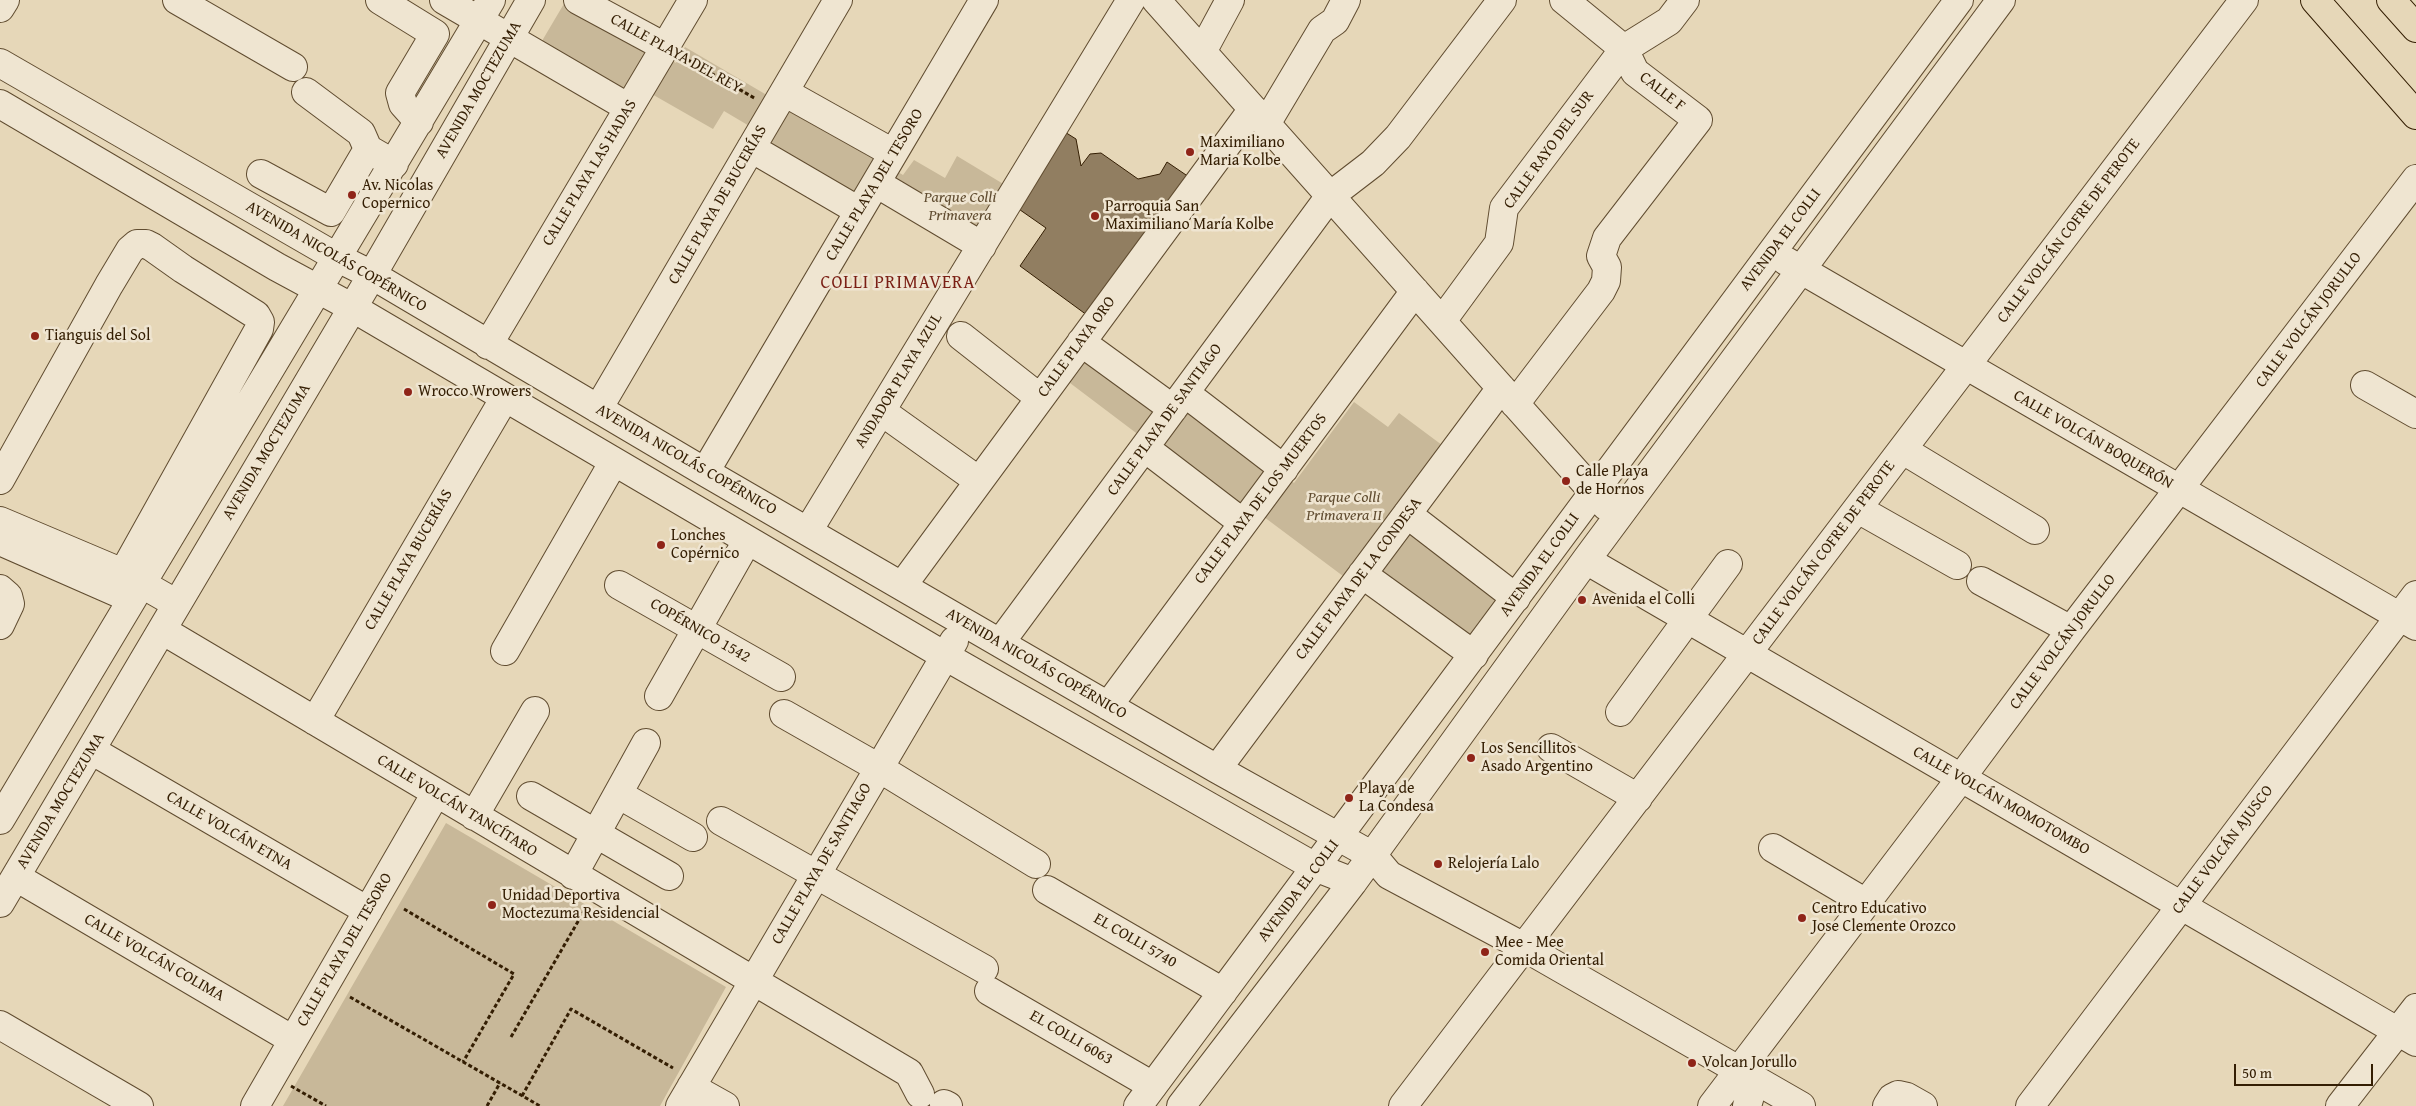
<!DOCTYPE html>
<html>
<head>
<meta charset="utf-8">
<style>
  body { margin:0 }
  #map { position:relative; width:2416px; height:1106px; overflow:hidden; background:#e6d7b8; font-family:"Gentium Book Plus",serif }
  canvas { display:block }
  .scale { position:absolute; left:2234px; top:1064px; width:139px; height:22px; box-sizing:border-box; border:2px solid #341e03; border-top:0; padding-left:6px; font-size:15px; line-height:18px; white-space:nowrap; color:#341e03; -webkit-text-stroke:4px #efe5d1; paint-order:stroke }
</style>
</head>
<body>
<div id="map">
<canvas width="2416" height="1106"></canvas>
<div class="scale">50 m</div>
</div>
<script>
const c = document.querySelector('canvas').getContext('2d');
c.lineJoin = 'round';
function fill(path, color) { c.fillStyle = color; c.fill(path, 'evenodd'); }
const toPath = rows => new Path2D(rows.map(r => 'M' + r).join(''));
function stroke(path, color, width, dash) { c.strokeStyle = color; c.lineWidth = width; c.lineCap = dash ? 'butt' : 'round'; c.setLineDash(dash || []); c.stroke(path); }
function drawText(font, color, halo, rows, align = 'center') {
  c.font = font + ' "Gentium Book Plus",serif'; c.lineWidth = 5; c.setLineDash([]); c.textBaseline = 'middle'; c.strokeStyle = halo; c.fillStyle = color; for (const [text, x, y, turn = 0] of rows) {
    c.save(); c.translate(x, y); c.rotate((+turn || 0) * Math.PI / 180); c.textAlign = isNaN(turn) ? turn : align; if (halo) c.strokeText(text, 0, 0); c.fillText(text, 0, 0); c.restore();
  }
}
const green = toPath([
  [565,2,676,63,685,47,903,175,914,160,945,178,957,156,1010,188,971,253,863,187,853,204,744,139,751,127,724,111,713,129,636,85,628,98,539,46],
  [1102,340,1294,483,1354,402,1388,427,1399,413,1450,451,1397,523,1501,600,1469,643,1351,582,1248,505,1242,513,1070,383],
  [446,823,726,987,660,1106,283,1106]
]);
const building = toPath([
  [1060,129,1076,139,1081,166,1090,154,1101,153,1138,179,1160,174,1167,162,1189,177,1091,318,1020,266,1046,228,1013,205,1060,129]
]);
const path = toPath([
  [683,57,756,99],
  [404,909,514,974,463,1062],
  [350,997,540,1106],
  [511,1037,587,906],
  [291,1086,326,1106],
  [522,1096,571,1009,673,1068],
  [487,1106,500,1083]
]);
const minor = toPath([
  [177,0,293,67],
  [380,0,435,34,400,93,403,104,419,122],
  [444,0,629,108],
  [578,0,665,47],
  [1156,0,1606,506],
  [0,8,5,0],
  [1202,52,1230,0],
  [0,63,338,258,372,275,705,472,1217,769,1373,856,1389,875,1524,947,1801,1106],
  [306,92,361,133,368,149],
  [784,92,893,153],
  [0,104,277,267,353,308,945,656,1315,867,1353,882],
  [1266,124,1322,30,1335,21,1346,0],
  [751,148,859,211],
  [261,174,331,212,368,149,394,164],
  [876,183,982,246],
  [1786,261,2416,626],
  [1442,321,1499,243,1504,208,1624,49,1669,21,1685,0],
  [961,336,1040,398],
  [1081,342,1173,409],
  [488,345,693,0],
  [2365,385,2416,414],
  [1185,393,1284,469],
  [1515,404,1601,291,1606,281,1607,267,1601,256,1607,238,1698,120,1635,72,1624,49,1564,0],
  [598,409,838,0],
  [881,411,979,481],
  [1145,448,1243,523],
  [1903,450,2035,530],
  [705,472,984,0],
  [0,480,109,285,130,250,137,244,146,244,152,247,183,269,256,315,260,322,259,329,123,573],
  [1858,509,1957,565],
  [1407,514,1516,598],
  [0,521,123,573,177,604],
  [808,531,1131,0],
  [0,541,132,599],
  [1586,560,2416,1042],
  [1362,574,1474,655],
  [1981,581,2071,630],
  [619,585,781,677],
  [902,586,1253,109],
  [0,589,8,596,10,604,0,625],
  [162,630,909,1073,920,1094],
  [1000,643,1330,196,1373,163,1398,137,1502,0],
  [505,651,613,463],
  [659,696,747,541],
  [1108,706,1415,291],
  [1620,712,1728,564],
  [784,714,879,768,1036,864],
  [315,721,504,399],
  [1551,748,1638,798],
  [91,750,368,911],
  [1217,769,1501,388],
  [618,794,693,837],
  [531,796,669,876],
  [474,816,535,711],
  [0,820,491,0],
  [721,821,984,969],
  [1773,848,1866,903],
  [573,875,646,743],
  [16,877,293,1040],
  [1047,890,1223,992],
  [0,903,372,275,531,0],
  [989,991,1153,1086],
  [0,1025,139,1106],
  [691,1087,725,1106],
  [944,1104,948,1106],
  [255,1106,436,793],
  [680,1106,954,641],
  [1138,1106,1959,0],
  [1181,1106,1353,882,1586,560,2001,0],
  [1403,1106,2244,0],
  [1712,1106,1961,778,2071,630,2416,179],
  [1747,1106,1755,1079],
  [1887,1106,1892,1098,1898,1095,1907,1097,1923,1106],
  [2030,1106,2416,595],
  [2340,1106,2416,1008]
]);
const major = toPath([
  [2315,0,2416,115],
  [2391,0,2416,28]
]);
const markers = [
  [1190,152,5,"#8f2418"],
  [352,195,5,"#8f2418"],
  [1095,216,5,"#8f2418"],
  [35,336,5,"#8f2418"],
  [408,392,5,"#8f2418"],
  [1566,481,5,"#8f2418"],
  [661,545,5,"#8f2418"],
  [1582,600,5,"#8f2418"],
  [1471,758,5,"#8f2418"],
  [1349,798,5,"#8f2418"],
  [1438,864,5,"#8f2418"],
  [492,905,5,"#8f2418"],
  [1802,918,5,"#8f2418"],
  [1485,952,5,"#8f2418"],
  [1692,1063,5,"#8f2418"]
];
const streetNames = [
  ["CALLE PLAYA DEL REY",676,54,29],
  ["AVENIDA MOCTEZUMA",479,90,-60],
  ["CALLE F",1662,92,38],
  ["CALLE RAYO DEL SUR",1549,150,-54],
  ["CALLE PLAYA LAS HADAS",590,173,-59],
  ["CALLE PLAYA DEL TESORO",875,185,-59],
  ["CALLE PLAYA DE BUCERÍAS",718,205,-60],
  ["CALLE VOLCÁN COFRE DE PEROTE",2069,231,-53],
  ["AVENIDA EL COLLI",1781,240,-53],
  ["AVENIDA NICOLÁS COPÉRNICO",336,257,30],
  ["CALLE VOLCÁN JORULLO",2309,320,-53],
  ["CALLE PLAYA ORO",1077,347,-54],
  ["ANDADOR PLAYA AZUL",899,381,-59],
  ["CALLE PLAYA DE SANTIAGO",1165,420,-54],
  ["CALLE VOLCÁN BOQUERÓN",2093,440,30],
  ["AVENIDA MOCTEZUMA",267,452,-59],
  ["AVENIDA NICOLÁS COPÉRNICO",686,460,30],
  ["CALLE PLAYA DE LOS MUERTOS",1261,499,-53],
  ["CALLE VOLCÁN COFRE DE PEROTE",1824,553,-53],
  ["CALLE PLAYA BUCERÍAS",409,560,-60],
  ["AVENIDA EL COLLI",1540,565,-54],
  ["CALLE PLAYA DE LA CONDESA",1359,579,-53],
  ["COPÉRNICO 1542",700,631,30],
  ["CALLE VOLCÁN JORULLO",2063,642,-53],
  ["AVENIDA NICOLÁS COPÉRNICO",1036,664,30],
  ["AVENIDA MOCTEZUMA",61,801,-59],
  ["CALLE VOLCÁN MOMOTOMBO",2001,801,30],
  ["CALLE VOLCÁN TANCÍTARO",457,806,31],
  ["CALLE VOLCÁN ETNA",229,831,30],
  ["CALLE VOLCÁN AJUSCO",2223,850,-53],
  ["CALLE PLAYA DE SANTIAGO",822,864,-60],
  ["AVENIDA EL COLLI",1299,891,-53],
  ["EL COLLI 5740",1135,941,30],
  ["CALLE PLAYA DEL TESORO",345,950,-60],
  ["CALLE VOLCÁN COLIMA",154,958,30],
  ["EL COLLI 6063",1071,1038,30]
];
const poiNames = [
  ["Maximiliano",1200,143],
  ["Maria Kolbe",1200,161],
  ["Av. Nicolas",362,186],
  ["Copernico",362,204],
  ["Parroquia San",1105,207],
  ["Maximiliano María Kolbe",1105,225],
  ["Tianguis del Sol",45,336],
  ["Wrocco Wrowers",418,392],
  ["Calle Playa",1576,472],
  ["de Hornos",1576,490],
  ["Lonches",671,536],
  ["Copérnico",671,554],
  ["Avenida el Colli",1592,600],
  ["Los Sencillitos",1481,749],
  ["Asado Argentino",1481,767],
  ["Playa de",1359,789],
  ["La Condesa",1359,807],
  ["Relojería Lalo",1448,864],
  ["Unidad Deportiva",502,896],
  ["Moctezuma Residencial",502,914],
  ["Centro Educativo",1812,909],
  ["Jose Clemente Orozco",1812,927],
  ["Mee - Mee",1495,943],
  ["Comida Oriental",1495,961],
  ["Volcan Jorullo",1702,1063]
];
const parkNames = [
  ["Parque Colli",960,198],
  ["Primavera",960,216],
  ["Parque Colli",1344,498],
  ["Primavera II",1344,516]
];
const neighbourhoodNames = [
  ["COLLI PRIMAVERA",898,283]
];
fill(green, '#c8b899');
fill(building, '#917e61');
stroke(building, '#341e03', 1);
stroke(minor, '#604c30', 30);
stroke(major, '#341e03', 30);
stroke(path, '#341e03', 3, [4, 2.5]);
stroke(minor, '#efe5d1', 28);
stroke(major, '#e6d7b8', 28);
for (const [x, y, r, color] of markers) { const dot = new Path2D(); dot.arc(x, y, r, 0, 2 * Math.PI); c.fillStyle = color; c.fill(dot); stroke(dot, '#efe5d1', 2); }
drawText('16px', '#341e03', '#efe5d1', streetNames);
drawText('16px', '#341e03', '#efe5d1', poiNames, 'left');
drawText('italic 16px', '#604c30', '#efe5d1', parkNames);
c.letterSpacing = '1px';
drawText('18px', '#7a1f14', '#efe5d1', neighbourhoodNames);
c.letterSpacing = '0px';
</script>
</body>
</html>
